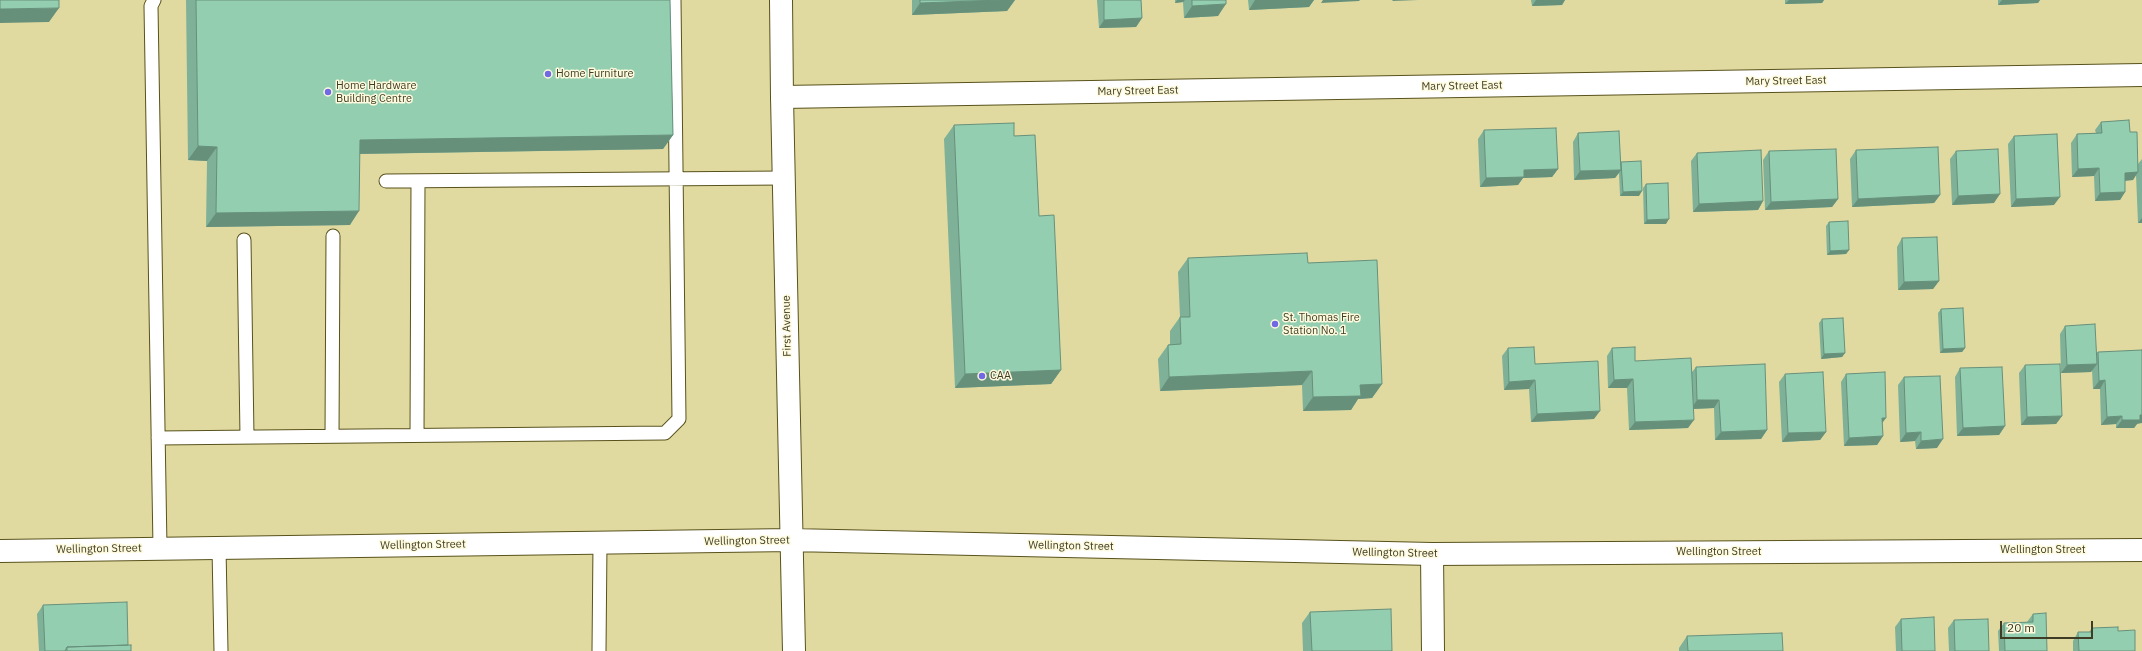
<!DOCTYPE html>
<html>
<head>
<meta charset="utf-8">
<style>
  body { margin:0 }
  #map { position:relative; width:2142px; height:651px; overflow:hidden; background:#e0daa1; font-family:"IBM Plex Sans",sans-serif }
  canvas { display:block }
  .scale { position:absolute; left:2000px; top:621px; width:93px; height:18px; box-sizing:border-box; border:2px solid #3f3c25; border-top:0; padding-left:5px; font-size:12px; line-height:14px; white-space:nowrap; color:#3f3c25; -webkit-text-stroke:3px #fdfadd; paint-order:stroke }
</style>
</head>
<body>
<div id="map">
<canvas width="2142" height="651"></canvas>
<div class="scale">20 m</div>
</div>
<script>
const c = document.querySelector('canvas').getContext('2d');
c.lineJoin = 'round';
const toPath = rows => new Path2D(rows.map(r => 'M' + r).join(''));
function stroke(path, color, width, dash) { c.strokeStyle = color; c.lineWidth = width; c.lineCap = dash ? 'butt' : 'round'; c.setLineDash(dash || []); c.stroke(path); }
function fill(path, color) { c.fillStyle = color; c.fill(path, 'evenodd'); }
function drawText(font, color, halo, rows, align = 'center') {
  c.font = font + ' "IBM Plex Sans",sans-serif'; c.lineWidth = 3; c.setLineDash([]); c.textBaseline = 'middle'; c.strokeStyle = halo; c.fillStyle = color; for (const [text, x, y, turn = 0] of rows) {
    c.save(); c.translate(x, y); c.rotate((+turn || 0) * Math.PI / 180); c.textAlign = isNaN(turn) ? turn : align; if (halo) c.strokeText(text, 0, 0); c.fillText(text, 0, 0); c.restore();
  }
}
const lane = toPath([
  [154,0,151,6,160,548],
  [386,181,784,178],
  [244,240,247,437],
  [417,435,418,181],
  [332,436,333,236],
  [158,438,665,433,679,419,674,0],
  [219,548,221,651],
  [599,651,600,543]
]);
const street = toPath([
  [782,97,2142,75],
  [1432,554,1433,651]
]);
const secondary = toPath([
  [781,0,782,97,794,651],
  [0,551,791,540,1432,554,2142,550]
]);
const wall = toPath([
  [186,0,670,0,673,135,663,149,360,154,350,225,206,227,207,161,188,160],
  [912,0,1015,0,1007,11,912,15],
  [1097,0,1141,0,1142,18,1136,27,1099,28],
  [1175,0,1226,0,1218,16,1184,18,1183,2,1175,3],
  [1248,0,1314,0,1309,7,1249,10],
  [1531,0,1565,0,1562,5,1532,6],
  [1785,0,1824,0,1822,3,1785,4],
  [1998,0,2040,0,2038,3,1998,5],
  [2101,122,2130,132,2138,164,2142,159,2142,223,2138,223,2136,175,2133,180,2125,181,2125,192,2120,200,2095,201,2094,176,2072,177,2071,143,2077,134,2096,133,2095,130],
  [954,125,1014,136,1039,216,1061,370,1051,384,955,388,944,139],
  [1484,130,1558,169,1552,177,1523,178,1518,185,1480,187,1478,139],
  [1578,133,1620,163,1621,162,1639,196,1620,196,1619,173,1615,178,1574,180,1573,142],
  [2014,136,2054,205,2011,207,2008,144],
  [1856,150,1940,195,1934,203,1852,207,1850,159],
  [1769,151,1838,199,1832,207,1765,210,1763,160],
  [1956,151,1994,203,1952,205,1950,159],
  [1697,153,1763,201,1758,210,1693,212,1691,161],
  [1646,184,1666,224,1644,224,1643,188],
  [1829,222,1849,250,1846,254,1827,255,1826,226],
  [1902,238,1939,281,1933,289,1898,290,1897,247],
  [1188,258,1308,263,1382,384,1372,398,1358,399,1351,410,1303,411,1302,385,1160,391,1158,359,1168,345,1170,344,1170,331,1180,317,1178,272],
  [1941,309,1965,348,1962,352,1940,353,1938,313],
  [1822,319,1845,353,1842,357,1821,359,1819,323],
  [2065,326,2096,353,2098,352,2137,424,2134,428,2116,428,2116,424,2101,425,2100,389,2093,389,2092,370,2091,372,2061,373,2060,334],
  [1508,348,1535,364,1594,419,1531,422,1529,389,1504,390,1502,356],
  [1612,348,1635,361,1692,372,1696,367,1767,430,1761,439,1715,440,1714,408,1694,409,1688,428,1629,430,1627,388,1608,388,1607,356],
  [2025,365,2062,416,2056,424,2021,425,2019,373],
  [1960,368,2005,426,1999,435,1957,436,1955,377],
  [1785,374,1826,432,1820,440,1782,442,1779,382],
  [1846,374,1882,424,1883,436,1877,445,1844,446,1841,382],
  [1904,377,1937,448,1916,449,1915,441,1900,442,1898,385],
  [43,605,128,645,131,651,39,651,37,614],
  [1310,612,1392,651,1303,651,1302,623],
  [2033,614,2047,651,1999,651,1998,631,2004,623,2027,622],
  [1901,619,1935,651,1896,651,1895,627],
  [1954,620,1989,651,1949,651,1948,628],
  [2092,628,2118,631,2135,651,2073,651,2073,641,2078,632,2089,632],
  [1687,636,1783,651,1679,651,1679,648]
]);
const shadedWall = toPath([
  [1001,0,1015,0,1007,11,912,15,920,3],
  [1177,0,1185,0,1183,2,1175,3],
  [1255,0,1314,0,1309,7,1249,10],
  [1323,0,1360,0,1359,1,1321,3],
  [1393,0,1418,0,1392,1],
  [1536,0,1565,0,1562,5,1532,6],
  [1789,0,1824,0,1822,3,1785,4],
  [2002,0,2040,0,2038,3,1998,5],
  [1226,4,1218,16,1184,18,1192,6],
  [59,8,49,22,0,23,0,9],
  [1142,18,1136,27,1099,28,1104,20],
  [673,135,663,149,350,154,360,140],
  [198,146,217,147,207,161,188,160],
  [2099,168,2094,176,2072,177,2078,169],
  [1558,169,1552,177,1523,178,1518,185,1480,187,1486,178,1524,170],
  [1621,170,1615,178,1574,180,1580,171],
  [2138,172,2133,180,2119,181,2125,173],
  [1642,191,1639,196,1620,196,1623,192],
  [2125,192,2120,200,2095,201,2100,193],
  [2000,194,1994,203,1952,205,1958,196],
  [1940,195,1934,203,1852,207,1858,199],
  [2060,197,2054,205,2011,207,2016,199],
  [1838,199,1832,207,1765,210,1771,202],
  [1763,201,1758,210,1693,212,1699,204],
  [359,211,350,225,206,227,216,213],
  [2142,218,2142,223,2138,223],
  [1669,219,1666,224,1644,224,1647,220],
  [1849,250,1846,254,1827,255,1830,251],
  [1939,281,1933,289,1898,290,1904,282],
  [1965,348,1962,352,1940,353,1943,349],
  [1845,353,1842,357,1821,359,1824,354],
  [2097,364,2091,372,2061,373,2067,365],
  [1061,370,1051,384,955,388,965,374],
  [1312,371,1302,385,1160,391,1169,377],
  [1633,379,1627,388,1608,388,1614,380],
  [1535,380,1529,389,1504,390,1509,382],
  [2105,380,2100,389,2093,389,2099,381],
  [1382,384,1372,398,1358,399,1351,410,1303,411,1313,397,1360,385],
  [1697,400,1719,400,1714,408,1691,409],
  [1600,411,1594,419,1531,422,1537,414],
  [2140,415,2142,415,2142,423,2137,424,2134,428,2116,428,2122,420],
  [2062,416,2056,424,2021,425,2027,417],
  [2122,416,2116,424,2101,425,2107,417],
  [1882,418,1886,418,1880,426],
  [1694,420,1688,428,1629,430,1635,422],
  [2005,426,1999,435,1957,436,1963,428],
  [1767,430,1761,439,1715,440,1721,432],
  [1826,432,1820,440,1782,442,1788,433],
  [1921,432,1915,441,1900,442,1906,433],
  [1883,436,1877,445,1844,446,1849,438],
  [1943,439,1937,448,1916,449,1921,441]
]);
const building = toPath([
  [0,0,59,0,59,8,0,9,0,0],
  [196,0,670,0,673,135,360,140,359,211,216,213,217,147,198,146,196,0],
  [920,0,1001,0,920,3,920,0],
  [1104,0,1141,0,1142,18,1104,20,1104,0],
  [1192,0,1226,0,1226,4,1192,6,1192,0],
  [2129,120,2130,132,2137,132,2138,172,2125,173,2125,192,2100,193,2099,168,2078,169,2077,134,2102,133,2101,122,2129,120],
  [1014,123,1014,136,1035,135,1039,216,1054,215,1061,370,965,374,954,125,1014,123],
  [1556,128,1558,169,1524,170,1524,177,1486,178,1484,130,1556,128],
  [1619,131,1621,170,1580,171,1578,133,1619,131],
  [2057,134,2060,197,2016,199,2014,136,2057,134],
  [1938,147,1940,195,1858,199,1856,150,1938,147],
  [1836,149,1838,199,1771,202,1769,151,1836,149],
  [1998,149,2000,194,1958,196,1956,151,1998,149],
  [1761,150,1763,201,1699,204,1697,153,1761,150],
  [1641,161,1642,191,1623,192,1621,162,1641,161],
  [1668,183,1669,219,1647,220,1646,184,1668,183],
  [1848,221,1849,250,1830,251,1829,222,1848,221],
  [1937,237,1939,281,1904,282,1902,238,1937,237],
  [1307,253,1308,263,1377,260,1382,384,1360,385,1361,396,1313,397,1312,371,1169,377,1168,345,1181,344,1180,317,1190,317,1188,258,1307,253],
  [1963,308,1965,348,1943,349,1941,309,1963,308],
  [1843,318,1845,353,1824,354,1822,319,1843,318],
  [2095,324,2097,364,2067,365,2065,326,2095,324],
  [1534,347,1535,364,1598,361,1600,411,1537,414,1535,380,1509,382,1508,348,1534,347],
  [1635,347,1635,361,1691,358,1694,420,1635,422,1633,379,1614,380,1612,348,1635,347],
  [2142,350,2142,415,2140,415,2140,420,2122,420,2122,416,2107,417,2105,380,2099,381,2098,352,2142,350],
  [1765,364,1767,430,1721,432,1719,400,1697,400,1696,367,1765,364],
  [2060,364,2062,416,2027,417,2025,365,2060,364],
  [2002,367,2005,426,1963,428,1960,368,2002,367],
  [1823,372,1826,432,1788,433,1785,374,1823,372],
  [1885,372,1886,418,1882,418,1883,436,1849,438,1846,374,1885,372],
  [1940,376,1943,439,1921,441,1921,432,1906,433,1904,377,1940,376],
  [127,602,128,645,67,647,65,651,45,651,43,605,127,602],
  [1391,609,1392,651,1312,651,1310,612,1391,609],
  [2046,613,2047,651,2005,651,2004,623,2033,622,2033,614,2046,613],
  [1934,617,1935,651,1902,651,1901,619,1934,617],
  [1988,619,1989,651,1955,651,1954,620,1988,619],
  [2118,627,2118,631,2135,630,2135,651,2079,651,2078,632,2092,632,2092,628,2118,627],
  [1782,633,1783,651,1688,651,1687,636,1782,633],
  [131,645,131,651,67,651,67,647,131,645]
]);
const markers = [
  [548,74,4,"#7169e4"],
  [328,92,4,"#7169e4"],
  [1275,324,4,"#7169e4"],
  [982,376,4,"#7169e4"]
];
const poiNames = [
  ["Home Furniture",556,74],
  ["Home Hardware",336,86],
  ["Building Centre",336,99],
  ["St. Thomas Fire",1283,318],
  ["Station No. 1",1283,331],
  ["CAA",990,376]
];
const streetNames = [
  ["Mary Street East",1786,81,-1],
  ["Mary Street East",1462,86,-1],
  ["Mary Street East",1138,91,-1],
  ["First Avenue",787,326,-91],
  ["Wellington Street",747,541,-1],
  ["Wellington Street",423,545,-1],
  ["Wellington Street",1071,546,1],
  ["Wellington Street",99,549,-1],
  ["Wellington Street",2043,550],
  ["Wellington Street",1719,552],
  ["Wellington Street",1395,553,1]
];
stroke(lane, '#59521c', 15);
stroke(street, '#59521c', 24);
stroke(secondary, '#59521c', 24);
stroke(lane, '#fff', 13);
stroke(street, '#fff', 22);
stroke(secondary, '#fff', 22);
fill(wall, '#7eb197');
fill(shadedWall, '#67907b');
fill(building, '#93ceb0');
stroke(building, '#67907b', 1);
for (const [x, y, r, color] of markers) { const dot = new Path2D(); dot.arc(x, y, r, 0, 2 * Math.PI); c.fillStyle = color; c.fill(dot); stroke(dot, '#fdfadd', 1.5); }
drawText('11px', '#3f3c25', '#fdfadd', poiNames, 'left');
drawText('11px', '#3f3c25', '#fdfadd', streetNames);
</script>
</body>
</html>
